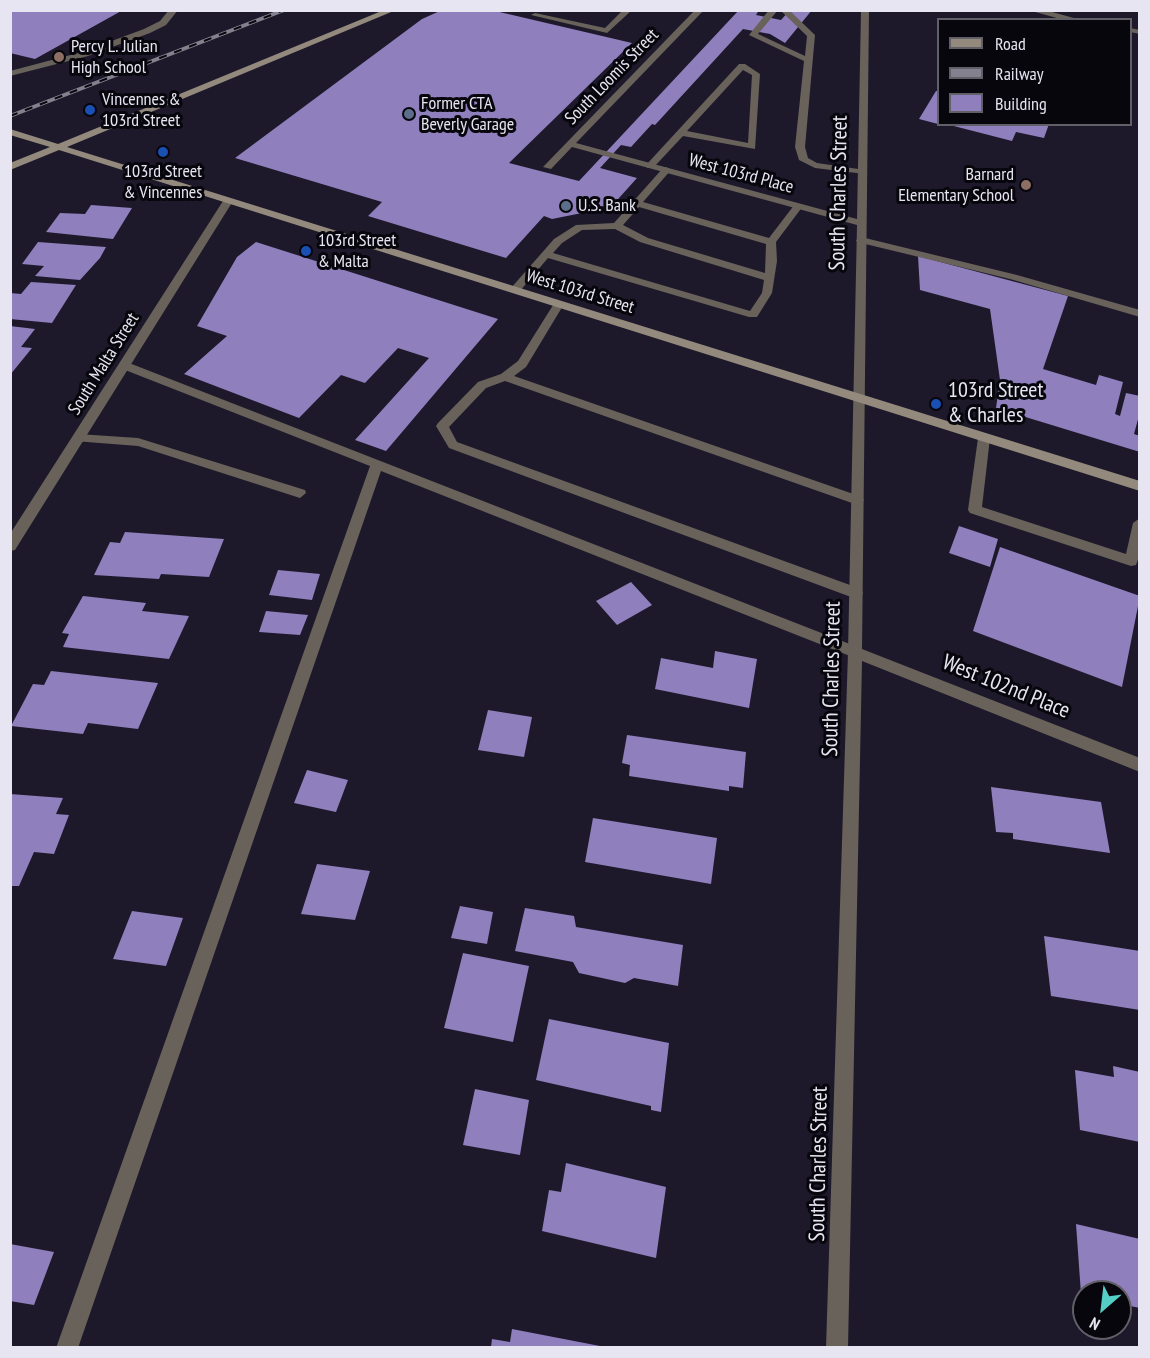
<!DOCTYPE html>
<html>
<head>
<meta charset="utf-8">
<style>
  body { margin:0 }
  #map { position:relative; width:1150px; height:1358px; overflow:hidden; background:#1d192a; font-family:"PT Sans Narrow",sans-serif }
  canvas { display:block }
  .frame { position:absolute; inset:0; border:12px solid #e7e5f1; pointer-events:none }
  .legend { position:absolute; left:937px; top:18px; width:195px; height:108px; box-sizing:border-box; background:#07060c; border:2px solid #615f68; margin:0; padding:8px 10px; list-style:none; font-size:18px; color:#e7e5f1 }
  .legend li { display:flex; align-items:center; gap:12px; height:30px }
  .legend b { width:30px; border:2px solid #615f68 }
  .north { position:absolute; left:1072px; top:1280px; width:60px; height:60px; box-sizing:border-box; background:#07060c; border:2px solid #615f68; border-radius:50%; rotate:208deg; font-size:16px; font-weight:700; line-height:24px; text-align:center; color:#e7e5f1 }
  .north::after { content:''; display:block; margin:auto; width:21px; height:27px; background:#55cec5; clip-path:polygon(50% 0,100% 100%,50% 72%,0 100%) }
</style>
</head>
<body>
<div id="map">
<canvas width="1150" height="1358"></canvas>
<div class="frame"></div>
<ul class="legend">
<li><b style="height:8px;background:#938a7d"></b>Road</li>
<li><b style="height:8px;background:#84818f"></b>Railway</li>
<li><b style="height:16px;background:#8f7fbd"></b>Building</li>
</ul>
<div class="north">N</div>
</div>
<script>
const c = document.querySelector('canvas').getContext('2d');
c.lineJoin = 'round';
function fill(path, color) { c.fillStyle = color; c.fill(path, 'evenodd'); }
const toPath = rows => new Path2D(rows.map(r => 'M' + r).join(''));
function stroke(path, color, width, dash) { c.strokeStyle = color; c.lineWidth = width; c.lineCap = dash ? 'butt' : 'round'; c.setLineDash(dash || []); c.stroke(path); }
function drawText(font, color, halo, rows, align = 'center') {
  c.font = font + ' "PT Sans Narrow",sans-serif'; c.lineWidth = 6; c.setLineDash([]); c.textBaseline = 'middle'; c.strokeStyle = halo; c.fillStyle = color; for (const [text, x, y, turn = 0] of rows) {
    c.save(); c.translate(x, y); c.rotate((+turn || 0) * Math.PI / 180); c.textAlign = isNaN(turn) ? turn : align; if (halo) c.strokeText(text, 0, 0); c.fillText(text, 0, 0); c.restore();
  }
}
const building = toPath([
  [10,10,123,10,35,59,10,53],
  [442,10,491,10,632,43,509,163,579,181,739,10,759,10,756,15,781,20,790,10,812,10,785,43,770,34,743,29,655,125,652,124,631,147,621,145,600,168,637,178,610,208,602,206,597,210,552,219,544,216,506,258,368,216,382,202,235,158,422,19],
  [936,91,938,91,938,124,919,119],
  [946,124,1049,124,1044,138,1016,132,1012,141],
  [91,205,132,208,113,239,46,232,60,213,85,214],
  [38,242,106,247,100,258,80,280,35,276,44,266,22,264],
  [256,242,498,319,386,451,355,440,429,358,398,348,365,383,341,375,299,418,184,374,227,336,197,326,237,257],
  [918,256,1068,296,1043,369,1096,385,1099,375,1123,382,1115,414,1120,416,1126,393,1140,396,1140,412,1134,434,1140,436,1140,452,996,408,1000,380,990,309,920,290],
  [31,282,76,285,52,323,10,319,10,293,21,294],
  [10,326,35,329,21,347,32,348,10,375],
  [959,526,998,539,990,567,949,553],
  [125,532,224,539,209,577,161,574,159,579,94,575,110,542,120,543],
  [1000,547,1140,596,1122,687,973,631],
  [278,570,320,574,312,600,269,595],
  [631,582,652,605,617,625,596,601],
  [83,596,146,603,142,611,189,616,169,659,63,647,69,634,62,633],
  [266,611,308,615,300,635,259,632],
  [715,651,757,659,749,708,655,689,661,658,713,668],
  [51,671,158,683,138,729,88,723,83,734,11,726,33,684,44,685],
  [488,710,532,717,524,757,478,750],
  [627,735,746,752,743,788,729,786,729,791,629,776,630,765,622,763],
  [307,770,348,780,336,812,294,803],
  [991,787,1101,802,1110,853,1013,839,1013,833,996,832],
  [10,794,63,798,56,814,69,815,54,854,34,852,19,886,10,886],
  [593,818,717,838,711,884,585,862],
  [317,864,370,871,355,920,301,914],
  [460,906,493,912,487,944,451,938],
  [525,908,574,916,576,927,683,945,678,986,634,978,625,983,579,973,573,962,515,951],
  [132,911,183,918,166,966,113,959],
  [1044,936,1140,951,1140,1010,1051,996],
  [463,953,529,966,513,1042,444,1028],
  [549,1019,669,1043,661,1112,651,1110,651,1106,536,1080],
  [1113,1066,1140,1072,1140,1142,1080,1130,1075,1070,1114,1077],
  [475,1089,529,1100,520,1155,463,1145],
  [566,1163,666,1187,656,1258,542,1231,549,1190,561,1192],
  [1076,1224,1140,1239,1140,1308,1120,1304,1120,1292,1081,1294],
  [10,1244,54,1252,34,1305,10,1301],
  [512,1329,600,1346,600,1347,491,1347,492,1339,510,1342]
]);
const lane = toPath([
  [169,10,178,10,166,25,150,33,88,56,10,76,10,71,82,52,144,29,160,21,169,10],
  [623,10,632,10,607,33,531,15,535,13,605,28,623,10],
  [769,10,778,10,758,34,805,56,807,36,780,10,789,10,815,35,805,147,808,158,817,163,865,170,865,174,815,168,799,160,795,147,804,61,749,35,769,10],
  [739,64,745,64,760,74,755,149,683,136,653,168,647,168,647,164,739,64],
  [743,70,752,75,748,143,687,131,743,70],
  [666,167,671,170,643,202,769,238,795,204,803,206,776,242,777,261,772,293,757,317,749,317,548,258,519,292,511,292,511,288,554,239,576,225,614,223,663,168,666,167],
  [639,207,766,244,765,273,648,238,623,225,639,207],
  [615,229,640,242,764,280,762,293,750,311,553,253,562,243,582,230,615,229],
  [861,237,1017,275,1140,310,1140,317,1010,279,857,242,856,240,861,237],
  [559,301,564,304,526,367,514,376,862,497,864,500,862,503,852,503,505,381,486,388,449,427,457,442,861,589,863,593,861,597,851,597,449,448,436,426,438,423,478,382,501,374,518,361,555,302,559,301],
  [124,361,860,648,862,652,860,656,855,658,850,656,381,471,78,1348,56,1348,370,466,120,368,120,362,124,361],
  [78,434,138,438,305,490,306,493,300,498,138,446,74,441,72,438,78,434],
  [984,434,990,438,982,507,1126,554,1133,523,1140,518,1140,554,1136,565,1131,566,970,513,968,510,978,438,984,434]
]);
const street = toPath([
  [695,10,704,10,576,143,857,219,861,10,869,10,862,649,1140,758,1140,772,862,661,848,1348,826,1348,848,652,857,225,572,147,551,169,543,167,695,10],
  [1028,10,1045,10,1081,20,1064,20,1028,10],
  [1130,28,1140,30,1140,34,1130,32,1130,28],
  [228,198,233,201,15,550,10,551,10,534,223,201,228,198]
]);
const secondary = toPath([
  [384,10,396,10,67,147,1140,481,1140,491,59,150,10,170,10,163,50,147,10,135,10,129,58,144,384,10]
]);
const rail = toPath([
  [10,116,284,10]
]);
const markers = [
  [59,57,6,"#8d6e63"],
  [90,110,6,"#1a4fb4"],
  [409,114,6,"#5c6f8a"],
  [163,152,6,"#1a4fb4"],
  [1026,185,6,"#8d6e63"],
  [566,206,6,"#5c6f8a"],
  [306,251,6,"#1a4fb4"],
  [936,404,6,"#1a4fb4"]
];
const farPoinames = [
  ["Percy L. Julian",71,47],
  ["High School",71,68],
  ["Vincennes &",102,100],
  ["103rd Street",102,121],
  ["Former CTA",421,104],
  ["Beverly Garage",421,125],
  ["103rd Street",163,172,"center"],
  ["& Vincennes",163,193,"center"],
  ["Barnard",1014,175,"right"],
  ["Elementary School",1014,196,"right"],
  ["U.S. Bank",578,206],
  ["103rd Street",318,241],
  ["& Malta",318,262]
];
const farStreetnames = [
  ["South Loomis Street",612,77,-46],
  ["West 103rd Place",741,174,15],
  ["West 103rd Street",580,292,17],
  ["South Malta Street",104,364,-58]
];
const streetNames = [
  ["South Charles Street",839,193,-89],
  ["South Charles Street",832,679,-89],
  ["West 102nd Place",1006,687,22],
  ["South Charles Street",819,1164,-89]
];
const poiNames = [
  ["103rd Street",948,391],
  ["& Charles",948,416]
];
fill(building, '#8f7fbd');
fill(lane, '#68625a');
fill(street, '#68625a');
fill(secondary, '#938a7d');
stroke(rail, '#84818f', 4);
stroke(rail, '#07060c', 2, [8]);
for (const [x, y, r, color] of markers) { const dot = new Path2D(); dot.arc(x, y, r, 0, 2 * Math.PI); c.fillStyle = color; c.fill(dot); stroke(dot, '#07060c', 2); }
drawText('18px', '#e7e5f1', '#07060c', farPoinames, 'left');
drawText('18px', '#e7e5f1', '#07060c', farStreetnames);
drawText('22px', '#e7e5f1', '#07060c', streetNames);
drawText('22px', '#e7e5f1', '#07060c', poiNames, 'left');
</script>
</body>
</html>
